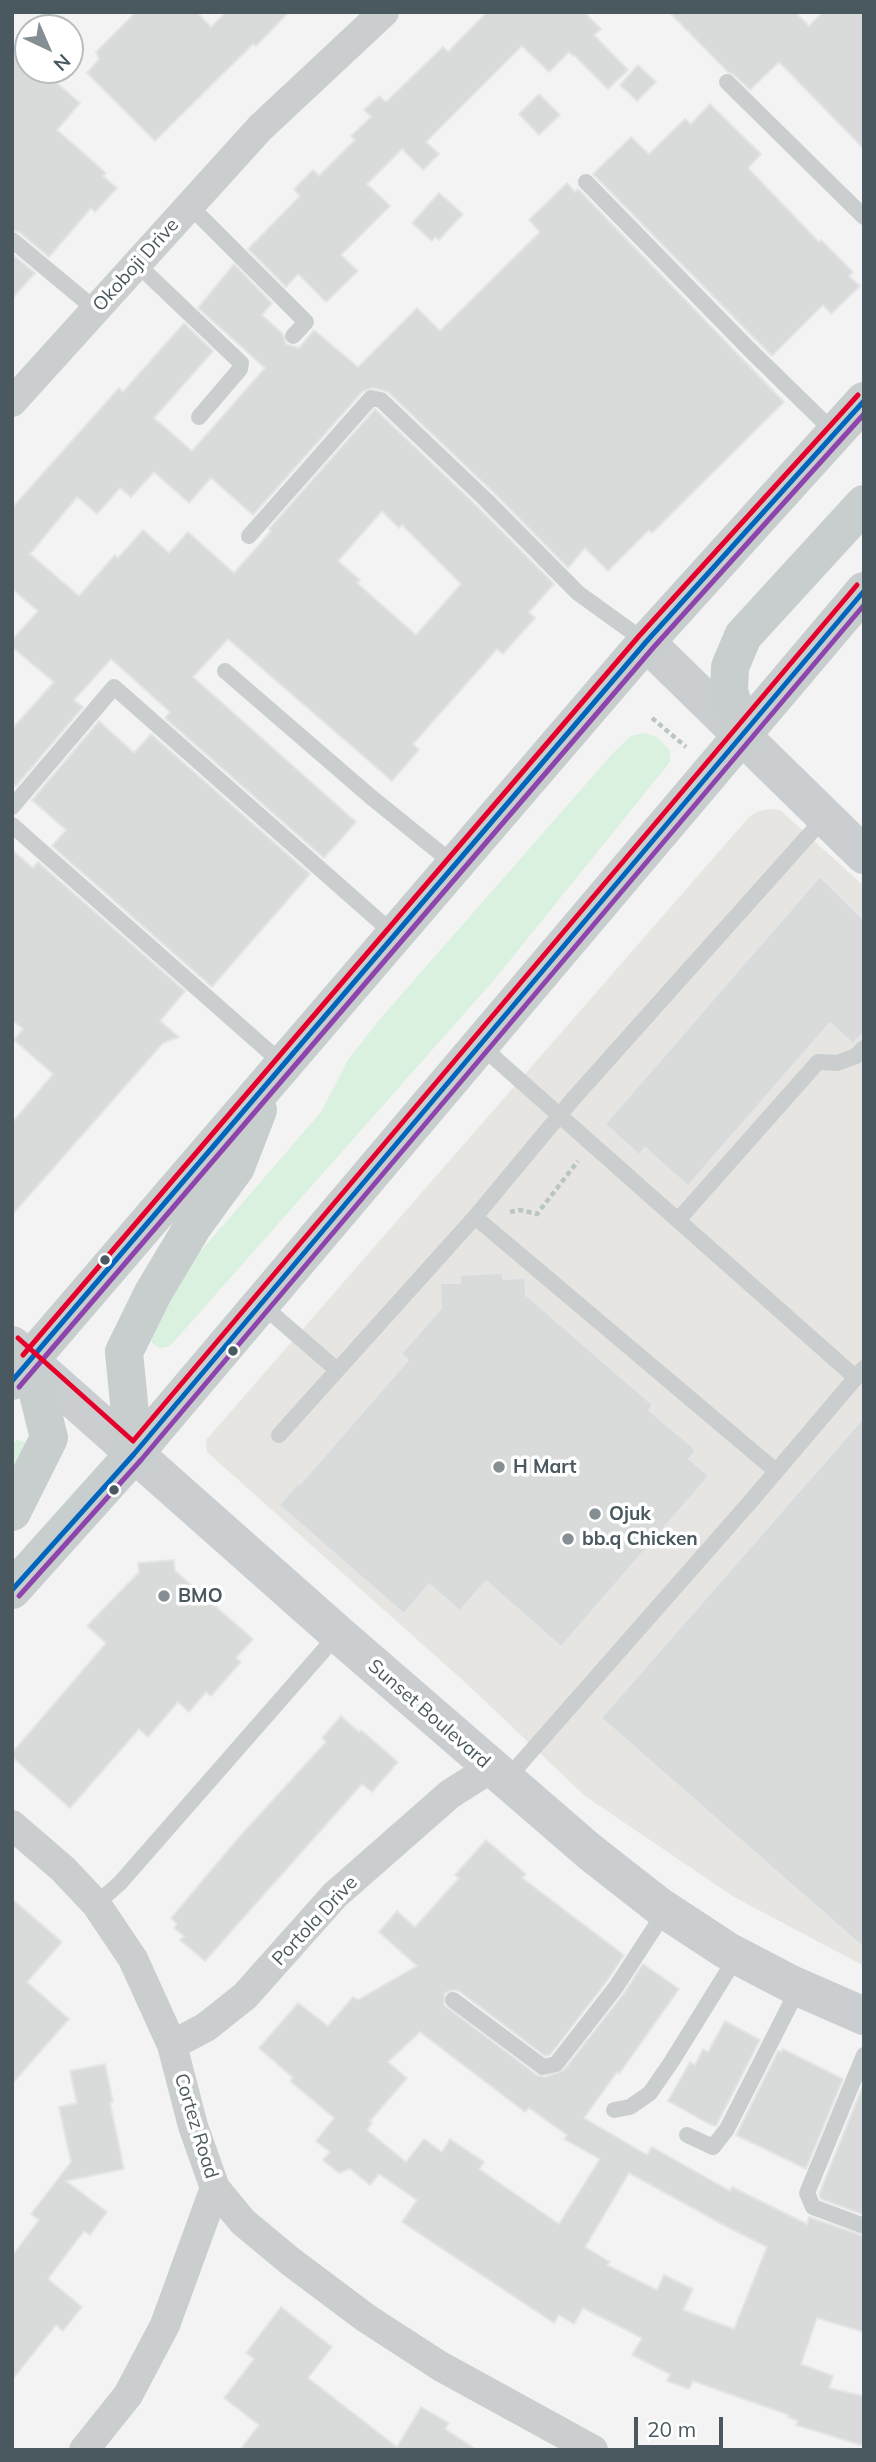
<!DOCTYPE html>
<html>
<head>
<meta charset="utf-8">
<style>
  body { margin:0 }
  #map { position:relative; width:876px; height:2462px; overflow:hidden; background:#f3f3f3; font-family:Mulish,sans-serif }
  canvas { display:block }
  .frame { position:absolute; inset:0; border:14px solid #4a5960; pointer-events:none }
  .north { position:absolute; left:14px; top:14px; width:70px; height:70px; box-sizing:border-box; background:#fff; border:2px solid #b7bdbf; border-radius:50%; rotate:136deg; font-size:19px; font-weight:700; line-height:28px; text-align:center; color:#4a5960 }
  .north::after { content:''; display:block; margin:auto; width:24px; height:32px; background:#858f93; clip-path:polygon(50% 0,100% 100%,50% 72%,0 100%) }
  .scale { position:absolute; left:634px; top:2417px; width:89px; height:32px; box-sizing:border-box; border:4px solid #4a5960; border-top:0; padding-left:9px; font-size:21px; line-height:24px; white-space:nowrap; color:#4a5960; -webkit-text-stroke:5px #fff; paint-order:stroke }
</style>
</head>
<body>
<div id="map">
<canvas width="876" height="2462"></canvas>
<div class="frame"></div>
<div class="north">N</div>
<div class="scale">20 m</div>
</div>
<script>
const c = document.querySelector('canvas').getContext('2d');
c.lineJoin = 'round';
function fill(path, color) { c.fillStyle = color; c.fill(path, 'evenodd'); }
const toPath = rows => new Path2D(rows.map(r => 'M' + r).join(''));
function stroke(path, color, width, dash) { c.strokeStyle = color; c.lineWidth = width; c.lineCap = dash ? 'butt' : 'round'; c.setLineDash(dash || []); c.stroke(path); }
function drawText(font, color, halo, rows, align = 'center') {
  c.font = font + ' Mulish,sans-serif'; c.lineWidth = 7; c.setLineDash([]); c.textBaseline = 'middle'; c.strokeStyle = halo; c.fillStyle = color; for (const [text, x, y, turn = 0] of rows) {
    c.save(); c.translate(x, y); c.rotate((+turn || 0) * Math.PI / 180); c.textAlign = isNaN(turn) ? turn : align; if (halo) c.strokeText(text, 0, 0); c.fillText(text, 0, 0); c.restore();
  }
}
const commercial = toPath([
  [771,809,780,810,864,886,864,1966,734,1897,585,1796,468,1685,207,1452,206,1440,750,816,759,811]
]);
const green = toPath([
  [645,733,657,737,665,745,670,751,670,762,494,980,170,1346,160,1348,152,1343,150,1332,174,1282,321,1112,348,1060,380,1019,614,752,631,736],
  [17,1440,25,1442,30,1453,12,1487,12,1444]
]);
const building = toPath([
  [136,12,197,12,211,27,226,12,289,12,256,46,253,44,155,141,87,73,99,59,96,52,136,12],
  [487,12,584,12,601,29,594,35,628,70,608,89,574,55,573,56,569,52,549,72,522,46,426,142,439,154,423,170,402,149,367,184,390,206,341,255,358,271,326,302,298,274,286,287,248,249,300,196,294,189,313,170,319,176,355,140,351,136,371,117,364,110,379,96,386,102,443,47,448,52,487,12],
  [669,12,795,12,809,26,823,12,864,12,864,149,779,62,750,90,734,75,728,72,669,12],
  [12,44,28,61,28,70,37,70,47,80,50,77,80,103,57,130,106,173,103,176,117,188,95,212,91,208,49,257,19,232,12,230,12,44],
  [638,65,656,82,637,101,620,85,638,65],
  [539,94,560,115,539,135,519,114,539,94],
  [710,104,761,154,748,168,819,242,821,240,853,272,849,276,860,286,831,314,823,305,772,356,593,174,631,137,649,154,685,119,691,124,710,104],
  [567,183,575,192,578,189,784,402,652,533,649,530,608,571,585,548,568,568,493,492,388,392,373,388,363,391,253,515,211,478,189,503,154,472,131,497,120,488,97,514,77,497,30,554,79,596,115,555,118,558,143,530,169,553,188,532,234,573,271,531,269,529,375,409,479,508,554,584,529,612,535,618,503,654,497,649,413,744,419,750,392,781,228,639,193,677,356,822,324,858,165,718,170,712,111,659,74,700,83,707,16,786,12,783,12,729,54,682,12,647,12,640,38,611,12,589,12,508,119,388,123,392,184,323,213,351,154,418,192,451,265,368,198,308,234,264,272,303,262,315,283,334,286,344,299,348,314,330,358,367,417,308,440,331,540,232,529,220,567,183],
  [382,511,399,528,402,525,461,584,416,635,357,583,360,580,338,561,382,511],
  [439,193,463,214,439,240,435,237,432,241,412,223,439,193],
  [12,254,35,273,12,299,12,254],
  [99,721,134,753,151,734,310,874,212,987,52,846,66,830,32,800,99,721],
  [12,850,33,868,38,862,185,991,160,1021,179,1037,163,1043,12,1215,12,1123,53,1074,14,1040,23,1029,12,1020,12,850],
  [820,876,864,920,864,1032,853,1044,830,1023,688,1186,645,1148,639,1155,605,1124,820,876],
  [503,1273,503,1279,525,1278,526,1295,653,1405,649,1410,696,1450,689,1459,709,1476,561,1647,486,1581,460,1611,429,1584,404,1614,279,1505,298,1483,300,1484,408,1360,401,1354,441,1308,440,1283,460,1283,460,1275,503,1273],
  [864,1417,864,1948,601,1718,864,1417],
  [174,1560,175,1571,253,1639,236,1658,241,1662,211,1696,206,1692,189,1712,178,1702,148,1737,139,1729,70,1808,12,1757,12,1753,106,1643,87,1626,139,1572,138,1563,174,1560],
  [341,1716,359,1732,361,1730,398,1762,372,1792,362,1784,205,1961,180,1940,184,1936,174,1928,177,1924,171,1918,241,1835,326,1742,322,1738,341,1716],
  [486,1840,526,1874,522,1878,624,1955,607,1981,550,2055,545,2056,459,1991,454,1990,445,1993,444,2005,537,2075,545,2077,564,2070,624,1993,643,1964,679,1989,619,2074,617,2072,584,2118,647,2155,652,2147,730,2191,732,2187,807,2224,809,2217,864,2236,864,2332,817,2318,801,2364,833,2376,829,2388,864,2396,864,2446,796,2425,798,2421,788,2417,789,2415,693,2381,689,2389,667,2381,670,2374,632,2355,642,2338,583,2308,574,2324,559,2315,554,2323,402,2222,417,2200,379,2174,370,2185,350,2169,339,2173,323,2160,330,2152,316,2141,334,2118,290,2081,293,2078,259,2048,298,2003,328,2026,353,1997,358,2000,417,1966,379,1932,397,1911,415,1927,459,1878,455,1875,486,1840],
  [420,2032,525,2112,529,2108,567,2135,564,2139,600,2159,559,2224,479,2169,484,2162,450,2139,442,2152,424,2139,406,2162,367,2130,372,2123,370,2121,407,2078,388,2062,420,2032],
  [629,2173,729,2228,767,2247,734,2329,683,2310,693,2289,664,2275,657,2290,607,2265,610,2262,585,2247,629,2173],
  [12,1899,62,1942,27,1982,69,2019,12,2084,12,1899],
  [725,2021,760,2040,716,2126,709,2124,668,2101,690,2062,695,2065,703,2049,708,2052,725,2021],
  [783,2049,843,2079,806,2169,736,2135,778,2051,781,2052,783,2049],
  [105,2064,113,2102,110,2103,124,2169,66,2181,107,2212,90,2235,84,2231,48,2279,82,2307,63,2331,56,2325,12,2380,12,2256,39,2220,31,2214,71,2162,59,2107,77,2103,70,2071,105,2064],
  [862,2088,864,2089,864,2215,821,2199,819,2194,862,2088],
  [281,2307,332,2347,308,2378,397,2447,421,2407,449,2423,445,2429,477,2450,240,2450,259,2425,224,2398,254,2359,246,2353,281,2307]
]);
const path = toPath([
  [652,718,686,747],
  [510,1212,520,1210,537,1214,578,1161]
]);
const lane = toPath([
  [727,82,864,217],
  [586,182,749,349,835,433],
  [190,206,306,322,293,336],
  [12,240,96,310],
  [137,264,241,363,240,369,199,417],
  [249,536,371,398,381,400,486,500,578,593,646,642],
  [225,671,371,797,455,865],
  [12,807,114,687,395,935],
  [12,825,283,1064],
  [480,1045,855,1377],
  [678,1220,818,1062,837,1063,856,1056,864,1048],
  [261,1304,337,1370],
  [279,1435,475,1217],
  [776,1471,475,1217,573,1099,825,817],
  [505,1781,751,1501,864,1368],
  [96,1904,120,1883,338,1634],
  [453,2000,543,2067,556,2064,616,1987,666,1910],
  [864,2055,807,2193,813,2207,864,2226],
  [614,2110,630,2107,650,2093,672,2061,737,1956],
  [687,2135,713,2147,727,2129,799,1987]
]);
const street = toPath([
  [12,402,260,128,384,12],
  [12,1825,63,1869,96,1904,133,1959,172,2045,193,2126,215,2188,243,2222,290,2261,366,2318,440,2366,593,2450],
  [172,2045,206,2027,245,1996,335,1895,450,1794,491,1768],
  [84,2450,128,2395,165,2325,215,2188]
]);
const secondary = toPath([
  [646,642,864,855],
  [12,1345,338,1634,590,1852,659,1906,726,1950,793,1985,864,2016]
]);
const primary = toPath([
  [742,733,729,691,730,667,743,636,864,504],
  [12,1381,646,642,864,401],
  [134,1454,124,1352,153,1293,193,1226,236,1167,258,1110],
  [12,1512,49,1438,30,1361],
  [12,1590,134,1454,864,591]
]);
const bus1 = toPath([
  [12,1381,646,642,864,401],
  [12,1590,134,1454,864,591]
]);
const bus2 = toPath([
  [19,1387,653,648,864,414],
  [19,1596,141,1460,864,605]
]);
const bus3 = toPath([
  [18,1338,133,1441,857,585],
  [23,1355,639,636,858,395]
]);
const markers = [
  [105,1260,6,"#4a5960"],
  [233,1351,6,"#4a5960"],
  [499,1467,7,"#858f93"],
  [114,1490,6,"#4a5960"],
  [595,1514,7,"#858f93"],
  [568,1539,7,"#858f93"],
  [164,1596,7,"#858f93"]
];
const streetNames = [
  ["Okoboji Drive",136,265,-48],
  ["Sunset Boulevard",429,1714,41],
  ["Portola Drive",315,1921,-47],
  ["Cortez Road",196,2126,73]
];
const poiNames = [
  ["H Mart",513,1467],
  ["Ojuk",609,1514],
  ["bb.q Chicken",582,1539],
  ["BMO",178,1596]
];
fill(commercial, '#e7e5e2');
fill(green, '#d9f1de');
fill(building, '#d9dbdb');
stroke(building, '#e4e5e6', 2);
stroke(path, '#bac6c0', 4.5, [5, 3.5]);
stroke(lane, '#cacecf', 16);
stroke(street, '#cacecf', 30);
stroke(secondary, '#cbced0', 38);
stroke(primary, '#c8cdce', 38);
stroke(bus1, '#0065bd', 5);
stroke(bus2, '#8e44ad', 5);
stroke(bus3, '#e4002b', 5);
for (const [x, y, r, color] of markers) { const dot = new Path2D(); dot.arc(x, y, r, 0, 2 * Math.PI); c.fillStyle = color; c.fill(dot); stroke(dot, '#fff', 2.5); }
drawText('19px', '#4a5960', '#fff', streetNames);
drawText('bold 19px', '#4a5960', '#fff', poiNames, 'left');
</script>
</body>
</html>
